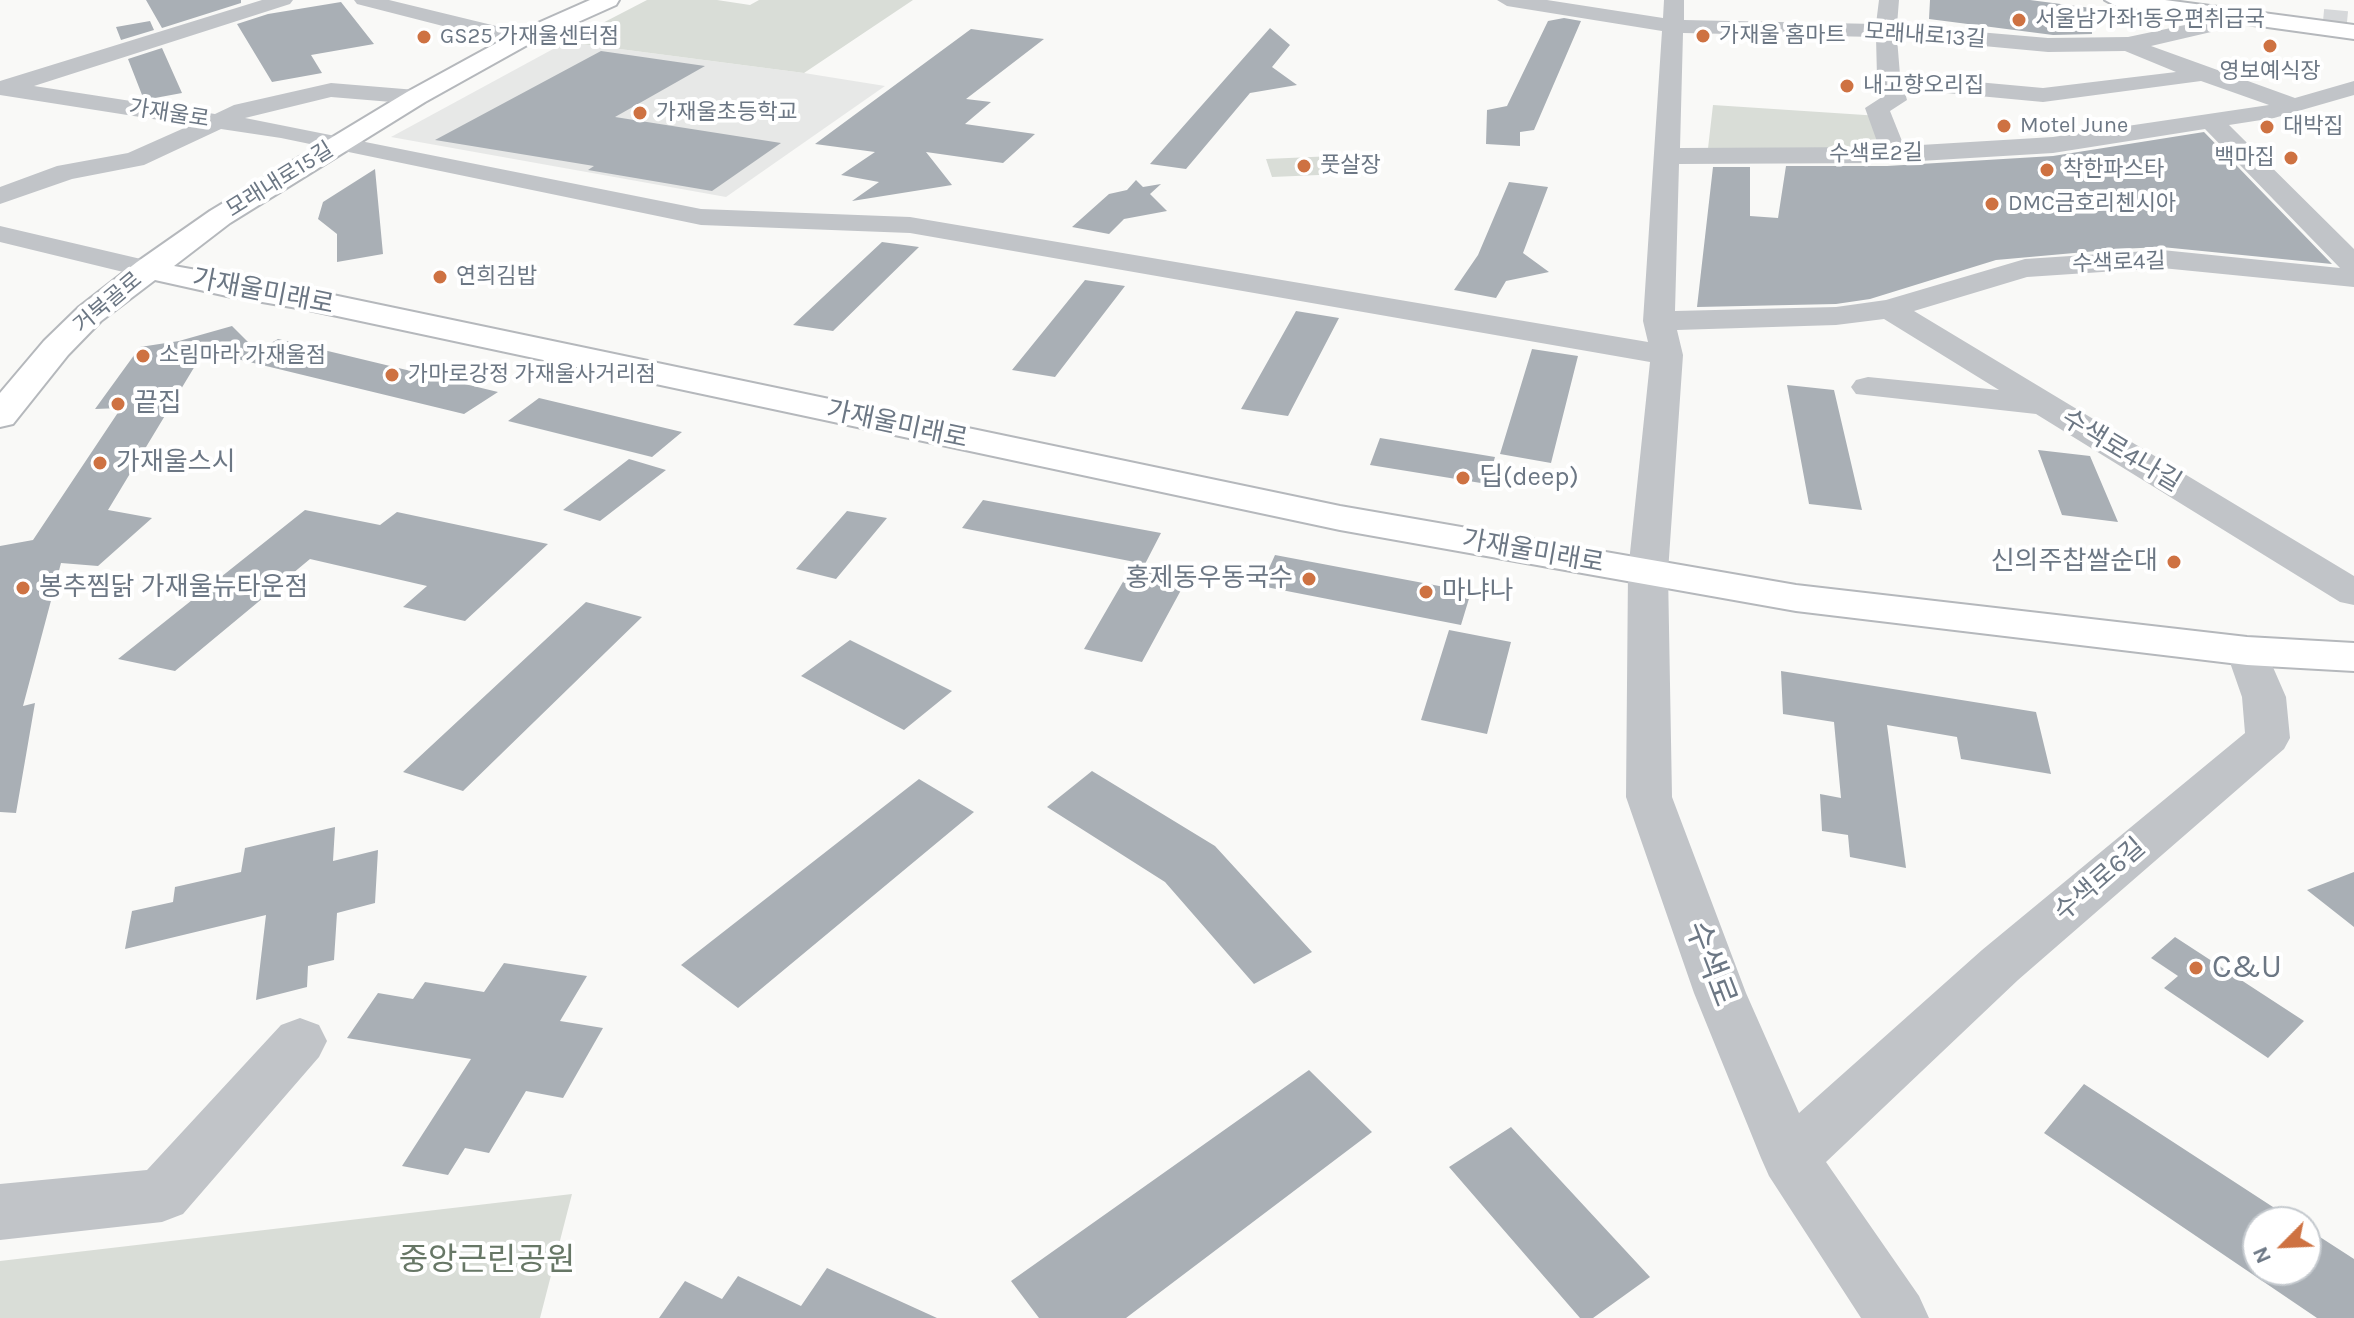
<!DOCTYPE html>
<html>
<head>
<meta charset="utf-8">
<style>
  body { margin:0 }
  #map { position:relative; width:2354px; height:1318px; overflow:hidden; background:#f9f9f7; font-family:Karla,sans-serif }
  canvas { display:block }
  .north { position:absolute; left:2242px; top:1206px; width:80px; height:80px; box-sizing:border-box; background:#fff; border:2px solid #c4c9ce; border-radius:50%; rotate:246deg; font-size:22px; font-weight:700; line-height:32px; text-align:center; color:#6c7784 }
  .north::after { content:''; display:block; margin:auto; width:28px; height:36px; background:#ce7242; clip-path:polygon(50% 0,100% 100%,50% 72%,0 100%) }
</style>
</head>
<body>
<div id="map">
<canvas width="2354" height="1318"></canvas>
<div class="north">N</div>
</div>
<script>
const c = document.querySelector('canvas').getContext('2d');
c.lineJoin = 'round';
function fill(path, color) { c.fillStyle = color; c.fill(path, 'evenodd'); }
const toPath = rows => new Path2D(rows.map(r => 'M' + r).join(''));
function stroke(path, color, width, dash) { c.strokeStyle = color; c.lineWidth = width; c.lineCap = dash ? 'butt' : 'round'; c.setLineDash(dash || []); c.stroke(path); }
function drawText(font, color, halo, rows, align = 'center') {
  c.font = font + ' Karla,"Noto Sans KR",sans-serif'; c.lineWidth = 8; c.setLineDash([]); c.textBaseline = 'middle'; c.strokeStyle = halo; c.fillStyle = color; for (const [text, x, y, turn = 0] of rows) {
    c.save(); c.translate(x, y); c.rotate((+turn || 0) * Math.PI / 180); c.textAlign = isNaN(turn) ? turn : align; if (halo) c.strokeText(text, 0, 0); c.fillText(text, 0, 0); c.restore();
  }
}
const built = toPath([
  [566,42,804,73,885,86,726,197,391,137]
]);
const green = toPath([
  [647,0,717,0,750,5,759,0,913,0,804,73,566,42],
  [1713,105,1880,116,1887,155,1707,157],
  [1334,156,1342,174,1272,177,1266,159],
  [572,1194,540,1318,0,1318,0,1261]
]);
const building = toPath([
  [146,0,241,0,241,3,162,28],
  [1930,0,2030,0,2091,8,2092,34,2053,35,1929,19],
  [341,2,374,44,311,55,322,73,272,82,237,24,268,14],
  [1564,18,1581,21,1534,130,1520,132,1520,146,1486,144,1487,110,1507,106,1548,21],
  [150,21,154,30,121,40,116,27],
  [1270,28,1290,45,1272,67,1297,85,1250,93,1186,169,1150,164],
  [971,29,1044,39,966,99,991,102,965,124,1035,134,1003,163,926,152,952,185,852,201,879,182,841,175,875,152,815,144],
  [162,48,182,93,144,100,128,59],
  [601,51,705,66,615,117,781,143,712,191,588,170,594,166,435,140],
  [2204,132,2332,264,2162,247,2119,249,1996,260,1870,299,1836,304,1697,307,1713,167,1750,167,1750,216,1778,218,1786,166,1887,166,2053,156],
  [375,169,383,254,337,262,337,234,318,219,323,202],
  [1136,180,1143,187,1161,184,1150,194,1167,211,1124,219,1109,234,1072,227,1109,194,1127,190],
  [1509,182,1548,187,1523,253,1549,272,1506,281,1496,298,1454,290,1478,255],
  [882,242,919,247,833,331,793,325],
  [1085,280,1125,286,1055,377,1012,370],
  [1296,311,1339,318,1288,416,1241,409],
  [232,326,257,351,278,339,498,392,464,414,204,351,108,510,152,518,98,566,61,563,23,706,35,703,16,813,0,812,0,546,33,540,121,408,95,409,140,347,179,341],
  [1532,349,1578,356,1551,463,1500,454],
  [1787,385,1834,390,1862,510,1809,504],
  [539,398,682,432,652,457,508,421],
  [1380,438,1495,457,1487,484,1370,465],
  [2038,450,2090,456,2118,522,2062,515],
  [629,459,666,470,600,521,563,510],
  [983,500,1161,533,1145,564,962,528],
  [305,510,380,525,397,512,548,544,465,621,403,607,427,586,310,559,175,671,118,659],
  [847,511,887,518,836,579,796,569],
  [1275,555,1471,592,1461,625,1261,586],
  [1131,568,1187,579,1142,662,1084,649],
  [586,602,642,617,463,791,403,772],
  [1449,630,1511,642,1487,734,1421,720],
  [850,640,952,691,904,730,801,676],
  [1781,671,2036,712,2051,774,1961,759,1957,737,1887,725,1906,868,1850,857,1848,835,1822,831,1820,794,1841,798,1834,722,1783,714],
  [1092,771,1215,846,1312,952,1254,984,1165,882,1047,807],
  [919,779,974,812,738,1008,681,965],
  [335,827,333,861,378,850,375,903,337,913,334,960,308,966,307,987,256,1000,266,915,125,949,132,911,173,902,175,887,241,872,245,848],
  [2354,872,2354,927,2307,890],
  [2175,937,2304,1021,2268,1058,2164,988,2178,976,2151,958],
  [504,963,587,976,560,1021,603,1028,563,1098,526,1091,489,1153,465,1148,448,1175,402,1166,471,1059,347,1038,378,993,413,999,425,982,484,992],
  [1309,1070,1372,1132,1126,1318,1039,1318,1011,1281],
  [2084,1084,2296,1222,2258,1222,2258,1270,2306,1270,2306,1228,2354,1259,2354,1318,2317,1318,2044,1133],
  [1511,1127,1650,1277,1593,1318,1580,1318,1449,1167],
  [827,1268,937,1318,659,1318,685,1281,722,1299,738,1276,801,1306]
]);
const majorTunnel = toPath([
  [2323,21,2354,24]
]);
const minor = toPath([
  [262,0,293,0,290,4,34,86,215,114,234,105,331,83,416,90,424,92,428,97,424,102,416,104,331,97,245,118,701,209,910,217,1648,342,1643,321,1662,31,1507,6,1497,0,1547,0,1663,18,1664,0,1684,0,1684,20,1876,24,1879,0,1899,0,1897,25,2048,38,2128,37,2247,12,2254,14,2258,18,2254,22,2151,46,2295,98,2354,81,2354,95,2274,118,2229,125,2354,249,2354,287,2162,268,2027,277,1914,311,2354,576,2354,605,2340,602,2036,414,1856,394,1851,387,1856,380,1868,377,1999,390,1884,319,1836,325,1677,330,1683,355,1668,572,1672,797,1746,993,1799,1113,1982,950,2245,733,2242,697,2226,651,2232,642,2247,638,2262,642,2286,697,2290,738,2284,749,2018,980,1826,1162,1919,1296,1929,1318,1861,1318,1769,1176,1761,1158,1694,993,1626,797,1628,572,1650,362,910,233,701,225,281,138,221,129,144,165,72,179,0,204,0,187,57,166,128,153,191,125,0,95,0,81,262,0],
  [1683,33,1876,37,1877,77,1882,97,1865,108,1879,147,1680,148,1683,33],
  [1897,38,2048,52,2125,51,2176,72,2043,88,1900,75,1897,38],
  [2201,81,2269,105,2053,137,1904,146,1890,111,1907,100,1904,89,2043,102,2201,81],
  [2205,129,2340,268,2162,250,2025,259,1886,300,1836,307,1675,311,1679,164,1887,163,2053,153,2205,129],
  [354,0,389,0,529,34,532,39,521,46,357,4,354,0],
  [0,226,158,263,163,269,158,275,148,278,0,242,0,226],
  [300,1018,319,1025,327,1041,319,1057,183,1214,162,1222,0,1240,0,1184,147,1170,281,1025,300,1018]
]);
const major = toPath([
  [590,0,619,0,616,5,529,44,425,102,230,223,174,266,309,290,1340,506,1796,585,2247,637,2354,643,2354,671,2247,665,1796,611,1340,530,309,310,227,296,155,280,101,321,68,355,13,424,0,427,0,393,44,341,79,307,137,262,210,211,407,92,513,34,590,0],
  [2105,0,2165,0,2354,25,2354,39,2116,6,2105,0]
]);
const markers = [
  [2019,20,8,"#ce7242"],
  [1703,36,8,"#ce7242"],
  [424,37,8,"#ce7242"],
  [2270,46,8,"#ce7242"],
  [1847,86,8,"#ce7242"],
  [640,113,8,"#ce7242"],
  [2004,126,8,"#ce7242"],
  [2267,127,8,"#ce7242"],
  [2291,158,8,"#ce7242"],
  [1304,166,8,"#ce7242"],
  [2047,170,8,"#ce7242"],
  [1992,204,8,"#ce7242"],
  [440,277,8,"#ce7242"],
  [143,356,8,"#ce7242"],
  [392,375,8,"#ce7242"],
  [118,404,8,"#ce7242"],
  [100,463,8,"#ce7242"],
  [1463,478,8,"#ce7242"],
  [2174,562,8,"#ce7242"],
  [1309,579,8,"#ce7242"],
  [23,588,8,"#ce7242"],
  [1426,592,8,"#ce7242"],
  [2196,968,8,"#ce7242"]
];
const farPoinames = [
  ["서울남가좌1동우편취급국",2035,20],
  ["가재울 홈마트",1719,36],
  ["GS25 가재울센터점",440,37],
  ["영보예식장",2270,72,"center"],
  ["내고향오리집",1863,86],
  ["가재울초등학교",656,113],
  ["Motel June",2020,126],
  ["대박집",2283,127],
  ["백마집",2275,158,"right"],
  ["풋살장",1320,166],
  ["착한파스타",2063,170],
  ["DMC금호리첸시아",2008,204],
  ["연희김밥",456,277],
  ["소림마라 가재울점",159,356],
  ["가마로강정 가재울사거리점",408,375]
];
const farStreetnames = [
  ["모래내로13길",1925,36,4],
  ["가재울로",169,114,9],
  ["수색로2길",1876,154,-1],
  ["모래내로15길",280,180,-32],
  ["수색로4길",2119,263,-2],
  ["거북골로",108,303,-40]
];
const streetNames = [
  ["가재울미래로",263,292,11],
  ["가재울미래로",897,425,12],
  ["수색로4나길",2121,451,31],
  ["가재울미래로",1533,552,10],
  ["수색로6길",2100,880,-41]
];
const poiNames = [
  ["끝집",134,404],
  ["가재울스시",116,463],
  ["딥(deep)",1479,478],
  ["신의주찹쌀순대",2158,562,"right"],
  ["홍제동우동국수",1293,579,"right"],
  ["봉추찜닭 가재울뉴타운점",39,588],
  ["마냐나",1442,592]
];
const nearStreetnames = [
  ["수색로",1710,964,69]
];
const nearPoinames = [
  ["C&U",2212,968]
];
const nearParknames = [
  ["중앙근린공원",487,1261]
];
fill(built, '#e7e8e7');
fill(green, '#d9ddd7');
fill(building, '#a9afb5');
stroke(majorTunnel, '#d6d8da', 24, [24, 12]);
stroke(major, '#b5b8bc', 4);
fill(minor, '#c1c4c8');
fill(major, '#fff');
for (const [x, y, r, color] of markers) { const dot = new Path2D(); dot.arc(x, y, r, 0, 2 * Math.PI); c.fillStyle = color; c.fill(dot); stroke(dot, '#fff', 3); }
drawText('22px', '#6c7784', '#fff', farPoinames, 'left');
drawText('22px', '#6c7784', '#fff', farStreetnames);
drawText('26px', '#6c7784', '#fff', streetNames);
drawText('26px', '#6c7784', '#fff', poiNames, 'left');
drawText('32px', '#6c7784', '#fff', nearStreetnames);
drawText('32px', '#6c7784', '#fff', nearPoinames, 'left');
drawText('32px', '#677766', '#fff', nearParknames);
</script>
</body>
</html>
